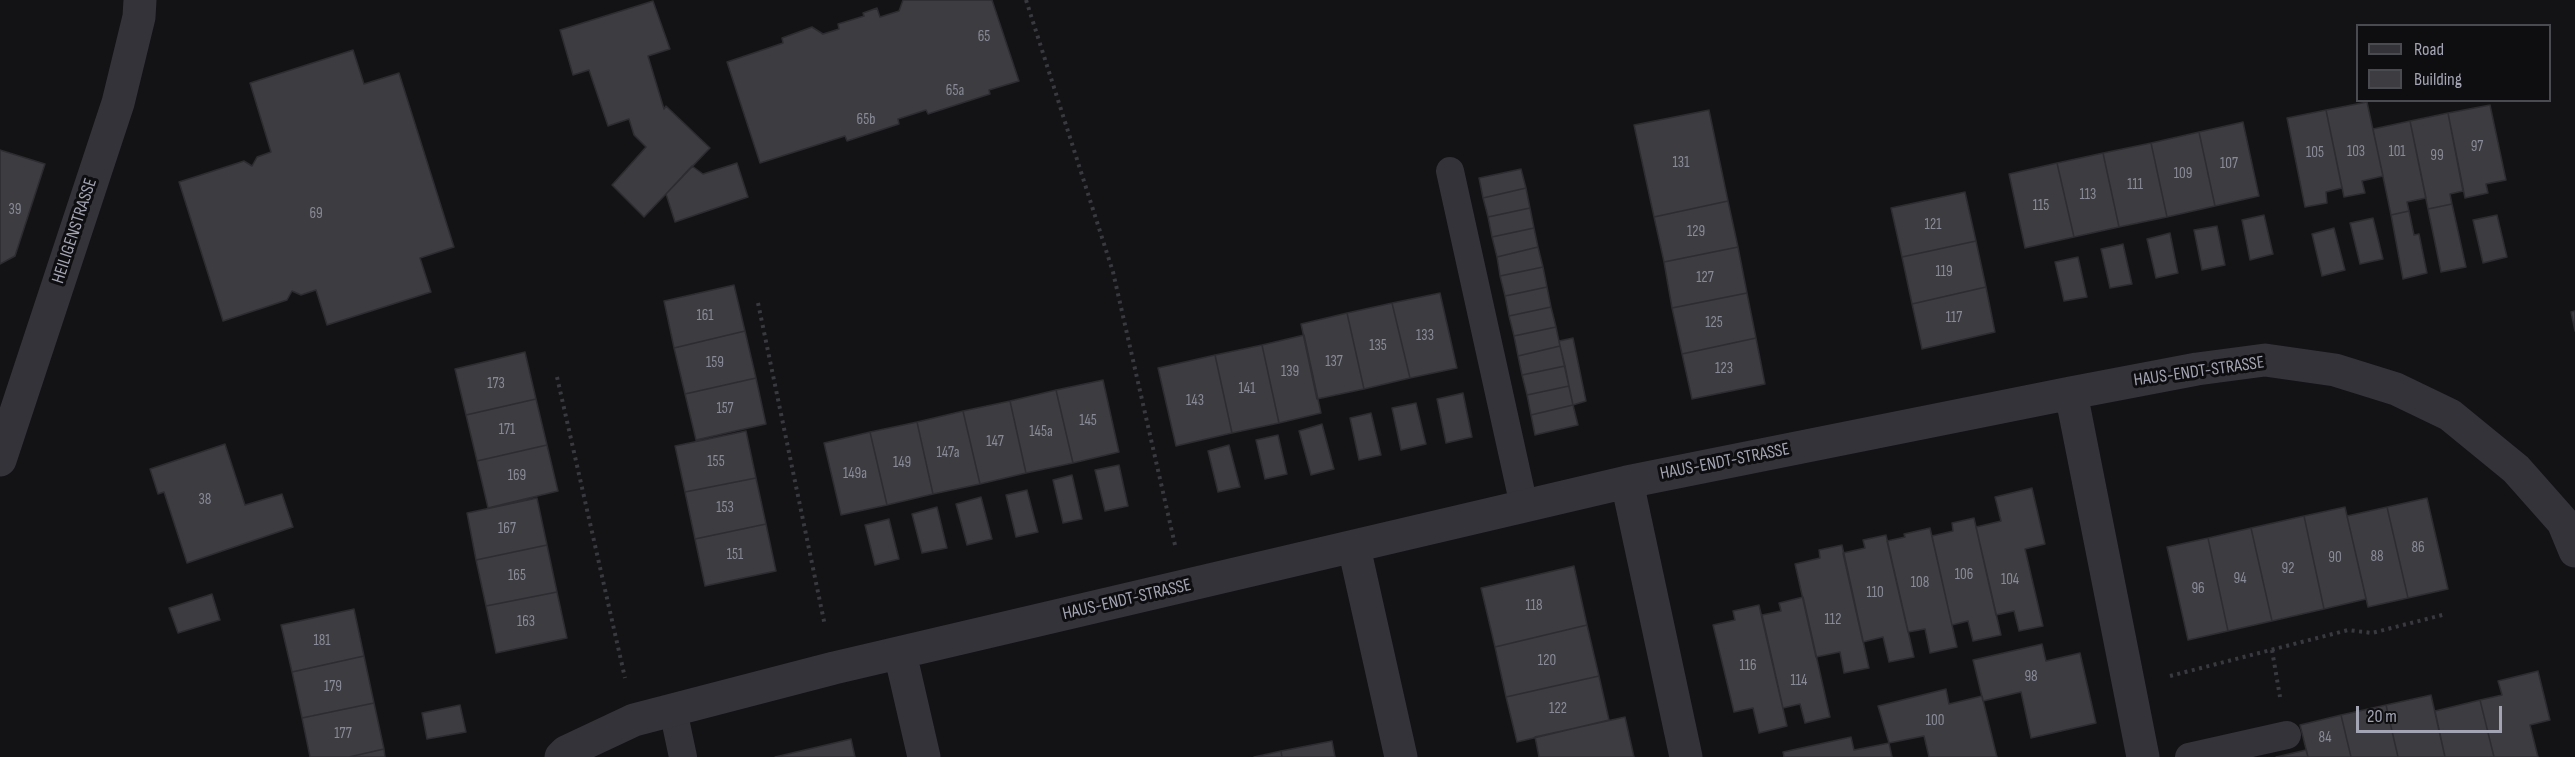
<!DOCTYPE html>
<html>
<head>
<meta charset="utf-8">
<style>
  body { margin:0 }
  #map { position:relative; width:2575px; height:757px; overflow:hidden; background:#131214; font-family:"Sofia Sans Condensed",sans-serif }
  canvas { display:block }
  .legend { position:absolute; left:2356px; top:24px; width:195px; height:78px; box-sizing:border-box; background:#0e0d0f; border:2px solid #4a4a51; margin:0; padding:8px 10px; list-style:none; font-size:18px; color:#a3a5b5 }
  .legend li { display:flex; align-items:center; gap:12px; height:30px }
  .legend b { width:30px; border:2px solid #4a4a51 }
  .scale { position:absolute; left:2356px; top:706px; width:146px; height:27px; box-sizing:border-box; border:3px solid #a3a5b5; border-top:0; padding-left:8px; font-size:18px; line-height:21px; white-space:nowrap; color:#a3a5b5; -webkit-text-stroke:4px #0e0d0f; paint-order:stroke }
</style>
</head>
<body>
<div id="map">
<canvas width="2575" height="757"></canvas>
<ul class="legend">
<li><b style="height:8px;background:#333339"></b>Road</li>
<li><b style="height:16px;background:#3c3c41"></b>Building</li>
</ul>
<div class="scale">20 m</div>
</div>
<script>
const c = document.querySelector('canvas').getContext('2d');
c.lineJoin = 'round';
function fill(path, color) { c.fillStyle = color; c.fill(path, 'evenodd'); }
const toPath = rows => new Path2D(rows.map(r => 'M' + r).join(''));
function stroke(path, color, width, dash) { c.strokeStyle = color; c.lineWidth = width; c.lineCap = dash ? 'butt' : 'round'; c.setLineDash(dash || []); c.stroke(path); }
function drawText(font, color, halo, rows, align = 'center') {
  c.font = font + ' "Sofia Sans Condensed",sans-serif'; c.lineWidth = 6; c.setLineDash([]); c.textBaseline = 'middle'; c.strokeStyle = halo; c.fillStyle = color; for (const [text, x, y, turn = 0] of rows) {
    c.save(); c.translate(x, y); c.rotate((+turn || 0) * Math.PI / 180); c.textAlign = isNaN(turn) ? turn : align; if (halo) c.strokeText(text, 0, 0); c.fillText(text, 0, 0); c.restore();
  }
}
const building = toPath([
  [992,0,1019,81,989,90,990,94,928,114,926,110,898,119,899,124,847,141,845,136,760,163,727,62,783,43,782,38,812,27,823,34,839,29,838,24,864,16,863,13,877,8,880,17,899,11,903,0,992,0],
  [653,1,670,49,648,56,664,109,666,106,710,148,644,217,612,185,646,147,634,135,629,119,608,126,589,70,573,75,560,30,653,1],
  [353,50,364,84,399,73,454,247,420,258,431,292,327,325,316,290,301,295,292,291,287,300,223,321,179,182,244,161,252,166,257,157,271,152,250,83,353,50],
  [2367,102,2383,176,2362,181,2365,193,2344,197,2326,110,2367,102],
  [2490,105,2506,180,2486,184,2488,193,2465,198,2448,113,2490,105],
  [1709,110,1728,201,1654,217,1634,125,1709,110],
  [2326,110,2342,188,2326,192,2327,203,2305,207,2287,118,2326,110],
  [2448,113,2463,191,2450,194,2452,204,2428,209,2410,121,2448,113],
  [2410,121,2426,198,2407,202,2409,211,2391,215,2373,129,2410,121],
  [2243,122,2259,196,2215,206,2199,132,2243,122],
  [2199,132,2215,206,2167,217,2151,143,2199,132],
  [2151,143,2167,217,2119,227,2103,153,2151,143],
  [0,150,45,164,15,256,0,264,0,150],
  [2103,153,2119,227,2074,237,2057,163,2103,153],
  [737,163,748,197,675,222,666,194,692,166,703,174,737,163],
  [2057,163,2074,237,2025,248,2009,174,2057,163],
  [1521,169,1526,188,1483,198,1479,178,1521,169],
  [1526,188,1530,208,1488,217,1483,198,1526,188],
  [1965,192,1976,241,1902,257,1891,208,1965,192],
  [1728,201,1738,247,1664,262,1654,217,1728,201],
  [2452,204,2466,267,2441,272,2428,209,2452,204],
  [1530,208,1534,228,1492,237,1488,217,1530,208],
  [2409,211,2414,235,2419,234,2427,273,2403,279,2391,215,2409,211],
  [2264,215,2273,254,2250,260,2242,220,2264,215],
  [2497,215,2507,257,2483,263,2473,220,2497,215],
  [2373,218,2383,259,2360,264,2350,223,2373,218],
  [2217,226,2225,265,2202,270,2194,230,2217,226],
  [1534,228,1538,247,1497,257,1492,237,1534,228],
  [2334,228,2345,270,2322,276,2312,234,2334,228],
  [2170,233,2178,273,2156,278,2147,239,2170,233],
  [1976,241,1986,287,1912,304,1902,257,1976,241],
  [2123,244,2132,284,2110,288,2101,249,2123,244],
  [1538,247,1543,267,1500,276,1497,257,1538,247],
  [1738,247,1747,293,1672,308,1664,262,1738,247],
  [2078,257,2087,297,2064,301,2055,262,2078,257],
  [1543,267,1547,287,1505,296,1500,276,1543,267],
  [734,285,745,331,674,348,664,301,734,285],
  [1547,287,1551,307,1509,316,1505,296,1547,287],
  [1986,287,1995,332,1922,349,1912,304,1986,287],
  [1440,293,1457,368,1410,378,1392,303,1440,293],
  [1747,293,1756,338,1682,354,1672,308,1747,293],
  [1392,303,1410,378,1364,389,1347,313,1392,303],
  [1551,307,1556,327,1514,336,1509,316,1551,307],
  [2575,311,2575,331,2571,312,2575,311],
  [1347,313,1364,389,1317,399,1301,324,1347,313],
  [1556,327,1560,346,1518,356,1514,336,1556,327],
  [745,331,756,378,685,394,674,348,745,331],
  [1304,335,1321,413,1279,423,1262,345,1304,335],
  [1573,338,1586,401,1573,405,1559,341,1573,338],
  [1756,338,1765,384,1692,399,1682,354,1756,338],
  [1262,345,1279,423,1232,433,1215,355,1262,345],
  [1560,346,1565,366,1522,375,1518,356,1560,346],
  [525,352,536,399,466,415,455,369,525,352],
  [1215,355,1232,433,1176,446,1158,368,1215,355],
  [1565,366,1569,386,1527,395,1522,375,1565,366],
  [756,378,766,424,696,440,685,394,756,378],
  [1103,380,1119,452,1073,463,1056,390,1103,380],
  [1569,386,1573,405,1531,415,1527,395,1569,386],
  [1056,390,1073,463,1026,473,1010,401,1056,390],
  [1463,393,1472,437,1446,443,1437,399,1463,393],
  [536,399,547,445,477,461,466,415,536,399],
  [1010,401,1026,473,980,484,963,411,1010,401],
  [1416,403,1426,444,1401,450,1392,408,1416,403],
  [1573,405,1578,425,1535,435,1531,415,1573,405],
  [963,411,980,484,933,494,917,422,963,411],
  [1371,413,1381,455,1359,460,1350,418,1371,413],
  [917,422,933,494,887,505,870,432,917,422],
  [1322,424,1334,469,1311,475,1299,431,1322,424],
  [746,431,756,478,685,492,675,446,746,431],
  [870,432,887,505,841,515,824,443,870,432],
  [1278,435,1287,474,1265,479,1256,440,1278,435],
  [225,444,245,505,282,494,293,527,187,563,164,492,158,494,150,469,225,444],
  [547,445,558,491,488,508,477,461,547,445],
  [1229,445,1240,487,1218,492,1208,451,1229,445],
  [1119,465,1128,506,1105,511,1095,470,1119,465],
  [1072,475,1082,519,1063,523,1053,480,1072,475],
  [756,478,766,524,695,539,685,492,756,478],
  [2032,488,2045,544,2025,549,2043,626,2019,631,2014,611,1996,615,1976,527,2001,521,1995,497,2032,488],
  [1027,490,1038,532,1016,537,1006,495,1027,490],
  [981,497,992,539,967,545,956,504,981,497],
  [537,498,547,545,476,560,467,513,537,498],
  [2427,498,2448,589,2408,598,2387,507,2427,498],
  [937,507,947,548,922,553,912,514,937,507],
  [2345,507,2366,599,2324,609,2304,516,2345,507],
  [2387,507,2408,598,2368,607,2347,516,2387,507],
  [2304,516,2324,609,2272,621,2251,528,2304,516],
  [1974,518,2001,635,1973,641,1968,621,1952,625,1932,536,1953,531,1952,523,1974,518],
  [889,519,899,559,875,565,865,525,889,519],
  [766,524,776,571,705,586,695,539,766,524],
  [1930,528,1957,647,1930,653,1925,629,1908,632,1887,541,1905,537,1904,534,1930,528],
  [2251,528,2272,621,2228,631,2208,538,2251,528],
  [1886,535,1914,657,1889,662,1883,637,1863,642,1843,553,1865,548,1863,540,1886,535],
  [2208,538,2228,631,2188,640,2167,547,2208,538],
  [547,545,557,592,486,606,476,560,547,545],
  [1842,545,1869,668,1844,673,1840,652,1816,657,1795,564,1820,558,1819,550,1842,545],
  [1574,566,1587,625,1495,647,1481,588,1574,566],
  [557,592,567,638,496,653,486,606,557,592],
  [212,594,220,620,178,633,169,608,212,594],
  [1803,597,1830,717,1805,723,1800,704,1783,708,1762,615,1781,611,1779,603,1803,597],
  [1759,605,1787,726,1759,733,1753,708,1734,712,1713,625,1735,620,1733,611,1759,605],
  [354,609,364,656,292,672,281,625,354,609],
  [1587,625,1599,676,1506,697,1495,647,1587,625],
  [2042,644,2046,661,2080,653,2096,723,2031,738,2021,692,1983,701,1973,660,2042,644],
  [364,656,374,703,302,718,292,672,364,656],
  [2538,671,2550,720,2530,725,2538,757,2494,757,2480,700,2502,695,2498,681,2538,671],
  [1599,676,1609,720,1517,742,1506,697,1599,676],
  [1946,689,1949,704,1982,696,1997,757,1929,757,1924,736,1889,743,1878,706,1946,689],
  [2431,695,2445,757,2398,757,2386,705,2431,695],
  [2480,700,2494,757,2445,757,2435,711,2480,700],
  [374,703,384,749,349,757,310,757,302,718,374,703],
  [460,705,466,732,427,739,422,713,460,705],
  [2386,705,2398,757,2351,757,2341,715,2386,705],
  [2341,715,2351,757,2308,757,2300,725,2341,715],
  [1625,717,1634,757,1539,757,1535,737,1625,717],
  [1851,737,1854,750,1889,743,1892,757,1784,757,1783,752,1851,737],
  [851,739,855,757,775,757,851,739],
  [1332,741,1335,757,1282,757,1281,751,1332,741],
  [384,749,385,757,349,757,384,749],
  [2306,750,2308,757,2276,757,2306,750],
  [1281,751,1282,757,1254,757,1281,751]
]);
const path = toPath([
  [1026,0,1113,272,1175,545],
  [758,303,825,626],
  [557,377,625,678],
  [2272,650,2280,697],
  [2170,676,2348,630,2372,633,2446,614]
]);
const service = toPath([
  [1450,171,1524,506],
  [673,710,683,757],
  [2189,757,2287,735]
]);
const minor = toPath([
  [2071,393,2143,757],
  [0,460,118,103,139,17,140,0],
  [1627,482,1686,757],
  [1354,547,1401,757],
  [900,653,924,757],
  [561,757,566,752,634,720,834,668,1627,482,2071,393,2197,369,2265,360,2335,370,2396,389,2450,415,2516,469,2563,522,2575,551]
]);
const numberNames = [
  ["65",984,37],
  ["65a",955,91],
  ["65b",866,120],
  ["97",2477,147],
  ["103",2356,152],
  ["101",2397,152],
  ["105",2315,153],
  ["99",2437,156],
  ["131",1681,163],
  ["107",2229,164],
  ["109",2183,174],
  ["111",2135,185],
  ["113",2088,195],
  ["115",2041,206],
  ["39",15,210],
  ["69",316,214],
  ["121",1933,225],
  ["129",1696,232],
  ["119",1944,272],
  ["127",1705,278],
  ["161",705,316],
  ["117",1954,318],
  ["125",1714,323],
  ["133",1425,336],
  ["135",1378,346],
  ["137",1334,362],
  ["159",715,363],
  ["123",1724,369],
  ["139",1290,372],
  ["173",496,384],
  ["141",1247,389],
  ["143",1195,401],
  ["157",725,409],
  ["145",1088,421],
  ["171",507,430],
  ["145a",1041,432],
  ["147",995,442],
  ["147a",948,453],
  ["155",716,462],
  ["149",902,463],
  ["149a",855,474],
  ["169",517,476],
  ["38",205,500],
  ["153",725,508],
  ["167",507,529],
  ["86",2418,548],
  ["151",735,555],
  ["88",2377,557],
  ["90",2335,558],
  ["92",2288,569],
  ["106",1964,575],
  ["165",517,576],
  ["94",2240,579],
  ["104",2010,580],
  ["108",1920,583],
  ["96",2198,589],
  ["110",1875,593],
  ["118",1534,606],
  ["112",1833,620],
  ["163",526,622],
  ["181",322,641],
  ["120",1547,661],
  ["116",1748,666],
  ["98",2031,677],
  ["114",1799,681],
  ["179",333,687],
  ["122",1558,709],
  ["100",1935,721],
  ["177",343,734],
  ["84",2325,738]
];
const streetNames = [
  ["HEILIGENSTRASSE",75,231,-72],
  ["HAUS-ENDT-STRASSE",2199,372,-8],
  ["HAUS-ENDT-STRASSE",1725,462,-11],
  ["HAUS-ENDT-STRASSE",1127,600,-13]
];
fill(building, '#3c3c41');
stroke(building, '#2d2c30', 1.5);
stroke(path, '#393a40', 4, [3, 4.5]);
stroke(service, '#333339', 28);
stroke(minor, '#333339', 33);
drawText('15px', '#898b98', null, numberNames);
drawText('18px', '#a3a5b5', '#0e0d0f', streetNames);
</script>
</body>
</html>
